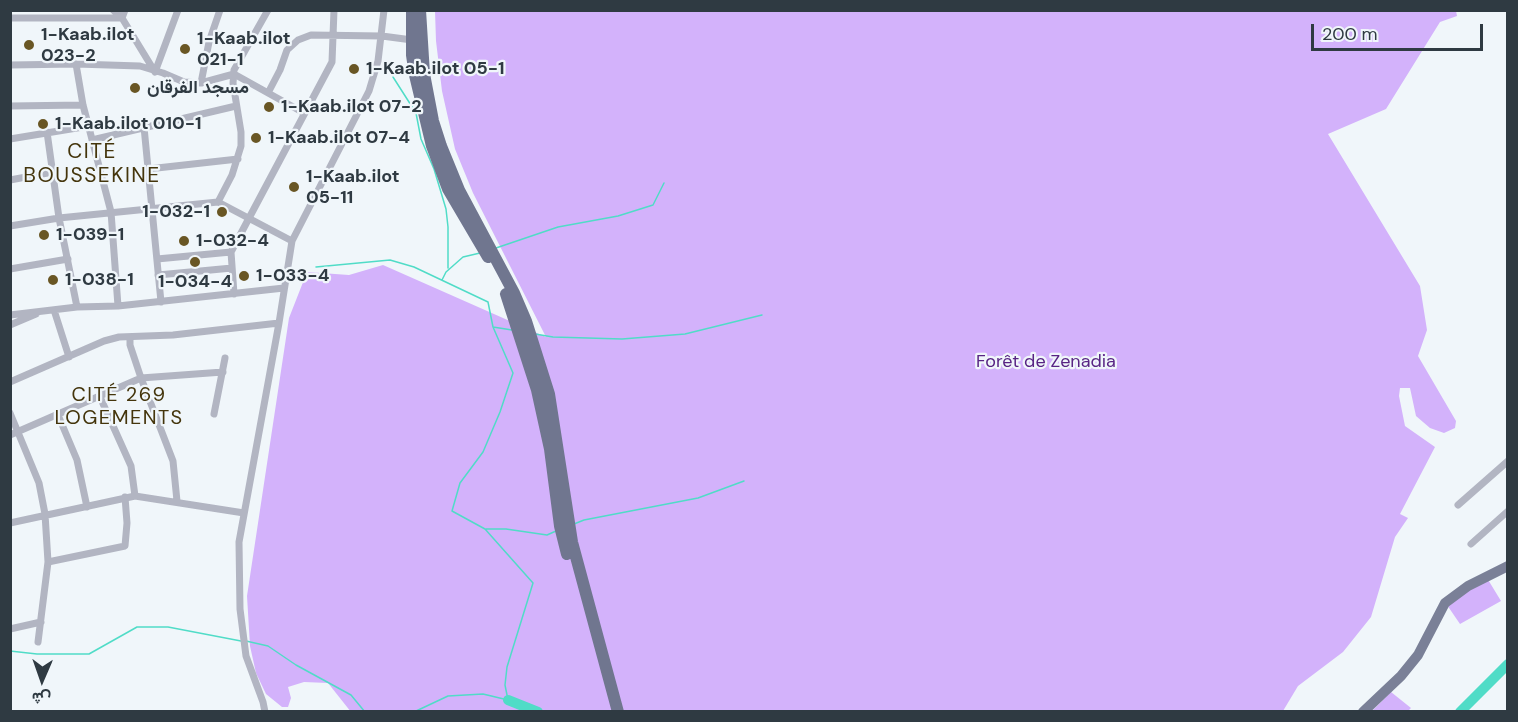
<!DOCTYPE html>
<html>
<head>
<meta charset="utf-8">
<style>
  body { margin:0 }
  #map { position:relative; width:1518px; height:722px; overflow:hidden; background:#f0f6fa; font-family:"DM Sans",Vazirmatn,sans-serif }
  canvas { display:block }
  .frame { position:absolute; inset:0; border:12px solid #2f3a42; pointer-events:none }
  .north { position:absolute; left:12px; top:650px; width:60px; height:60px; -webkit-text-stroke:4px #f0f6fa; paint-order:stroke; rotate:182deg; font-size:16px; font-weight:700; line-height:24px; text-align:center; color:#2f3a42 }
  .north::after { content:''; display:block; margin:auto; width:21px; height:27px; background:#2f3a42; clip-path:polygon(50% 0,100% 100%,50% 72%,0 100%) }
  .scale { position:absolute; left:1311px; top:24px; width:172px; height:27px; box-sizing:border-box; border:3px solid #2f3a42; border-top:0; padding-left:8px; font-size:18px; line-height:21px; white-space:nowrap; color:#2f3a42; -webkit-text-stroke:4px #f0f6fa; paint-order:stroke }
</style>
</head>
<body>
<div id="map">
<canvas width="1518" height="722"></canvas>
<div class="frame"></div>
<div class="north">ش</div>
<div class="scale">200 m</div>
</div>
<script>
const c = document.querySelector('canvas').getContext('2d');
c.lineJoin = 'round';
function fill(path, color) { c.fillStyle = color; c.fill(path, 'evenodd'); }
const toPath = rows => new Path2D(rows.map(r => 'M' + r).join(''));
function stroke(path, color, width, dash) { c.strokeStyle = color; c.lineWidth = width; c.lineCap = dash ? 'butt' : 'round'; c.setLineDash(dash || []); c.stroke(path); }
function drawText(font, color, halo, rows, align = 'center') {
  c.font = font + ' "DM Sans",Vazirmatn,sans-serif'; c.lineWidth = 4.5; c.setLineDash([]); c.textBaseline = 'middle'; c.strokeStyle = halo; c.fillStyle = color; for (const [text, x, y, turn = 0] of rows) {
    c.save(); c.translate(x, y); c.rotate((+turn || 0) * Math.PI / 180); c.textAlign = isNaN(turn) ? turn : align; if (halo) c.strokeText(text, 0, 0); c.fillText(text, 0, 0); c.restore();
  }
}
const green = toPath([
  [435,11,1456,11,1457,16,1440,22,1386,109,1328,134,1420,286,1427,330,1418,356,1456,421,1455,428,1444,433,1430,428,1416,416,1410,388,1400,388,1399,396,1405,426,1435,447,1400,514,1408,518,1395,537,1371,617,1343,652,1298,686,1283,711,351,712,328,683,304,682,288,687,291,698,288,707,282,707,266,694,256,673,250,646,247,596,289,318,307,272,349,275,383,265,546,337,473,193,455,149,442,91,436,41],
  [1487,578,1501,601,1460,624,1447,605],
  [1391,692,1411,708,1408,711,1371,712]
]);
const stream = toPath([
  [393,77,416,113,421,139,434,169,446,209,448,227,448,268],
  [496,248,558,227,618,216,653,205,664,183],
  [316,267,390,260,414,267,488,302,493,327,513,373,500,412,483,452,460,483,452,511,485,529,533,583,507,667,505,685,508,700,483,694,448,696,414,712],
  [442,280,446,272,463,257,480,253],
  [493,327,512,330],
  [535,334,553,337,622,339,685,334,762,315],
  [574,524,584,520,698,498,744,481],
  [486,529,506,529,547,535,556,531],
  [246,641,268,646,296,665,351,695,365,712],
  [10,651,37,654,89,654,137,627,168,627,241,641]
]);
const river = toPath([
  [508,700,538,712],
  [1460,712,1508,664]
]);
const minor = toPath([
  [113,10,122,18,155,72],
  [10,18,122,18,125,10],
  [76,64,83,105,111,212,118,306],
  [10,65,76,64,140,66,163,73,184,82,201,83,234,74,304,113],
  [155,72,178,10],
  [201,83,209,42,220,10],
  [268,93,280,70,287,50,298,40,311,35,382,36,412,40],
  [10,106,83,105],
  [144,127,161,302],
  [47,132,59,218,77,307],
  [10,139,89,126],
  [92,140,236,106],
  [148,169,238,159],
  [10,180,53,172],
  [218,202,232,175,241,146,241,132,233,83,234,70,268,10],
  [10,226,59,218,218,202,292,241],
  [157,259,231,252],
  [10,269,68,259],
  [158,275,232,268],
  [234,294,231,252,332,62,334,10],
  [54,310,69,357],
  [10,315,77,307,118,306,284,288],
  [10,325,36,314],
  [130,338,130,345,141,378,173,461,177,501],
  [10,382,104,341,119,337,173,335,279,323],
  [100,397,131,466,135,496],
  [10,413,39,483,45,514,48,562,38,642],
  [214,414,225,358],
  [58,415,77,460,87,507],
  [10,435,141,378,223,372],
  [1458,505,1508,461],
  [10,523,135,496,244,513],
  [1471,544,1508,511],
  [48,562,125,546,127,523,125,497],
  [10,629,41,622],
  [265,712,263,702,246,656,240,609,239,542,279,323,292,241,369,91,378,61,384,10]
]);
const primary = toPath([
  [1363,712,1401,676,1418,655,1445,603,1468,586,1508,566]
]);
const trunk = toPath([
  [412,10,412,55,415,75,432,146,448,189,488,257],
  [420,10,424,74,433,121,441,146,459,190,514,293,526,321,549,394,572,542,618,712],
  [506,294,537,390,550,449,560,526,567,554]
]);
const markers = [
  [29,45,6,"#695624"],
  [185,49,6,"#695624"],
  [354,69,6,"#695624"],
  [135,88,6,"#695624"],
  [269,107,6,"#695624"],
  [43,124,6,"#695624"],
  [256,138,6,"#695624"],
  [294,187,6,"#695624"],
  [222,212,6,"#695624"],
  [44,235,6,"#695624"],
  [184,241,6,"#695624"],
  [195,262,6,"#695624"],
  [244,276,6,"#695624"],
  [53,280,6,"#695624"]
];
const poiNames = [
  ["1-Kaab.ilot",41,35],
  ["023-2",41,56],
  ["1-Kaab.ilot",197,39],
  ["021-1",197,60],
  ["1-Kaab.ilot 05-1",366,69],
  ["مسجد الفرقان",147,88],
  ["1-Kaab.ilot 07-2",281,107],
  ["1-Kaab.ilot 010-1",55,124],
  ["1-Kaab.ilot 07-4",268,138],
  ["1-Kaab.ilot",306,177],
  ["05-11",306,198],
  ["1-032-1",210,212,"right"],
  ["1-039-1",56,235],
  ["1-032-4",196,241],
  ["1-033-4",256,276],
  ["1-038-1",65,280],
  ["1-034-4",195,282,"center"]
];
const parkNames = [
  ["Forêt de Zenadia",1046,362]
];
const neighbourhoodNames = [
  ["CITÉ 269",119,396],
  ["LOGEMENTS",119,419]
];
const quarterNames = [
  ["CITÉ",92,152],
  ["BOUSSEKINE",92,176]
];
fill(green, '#d3b2fb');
stroke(stream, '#50dcc7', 1.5);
stroke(river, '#50dcc7', 10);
stroke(minor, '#b2b5c2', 7);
stroke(primary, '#7a8097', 10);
stroke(trunk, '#70768f', 12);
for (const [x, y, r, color] of markers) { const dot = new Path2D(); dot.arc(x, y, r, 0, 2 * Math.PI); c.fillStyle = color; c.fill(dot); stroke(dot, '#f0f6fa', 2); }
drawText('bold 18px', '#2f3a42', '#f0f6fa', poiNames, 'left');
drawText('18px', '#582484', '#f0f6fa', parkNames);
c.letterSpacing = '1.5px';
drawText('20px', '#44350c', '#f0f6fa', neighbourhoodNames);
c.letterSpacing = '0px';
c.letterSpacing = '1.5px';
drawText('21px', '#44350c', '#f0f6fa', quarterNames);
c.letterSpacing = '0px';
</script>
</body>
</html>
